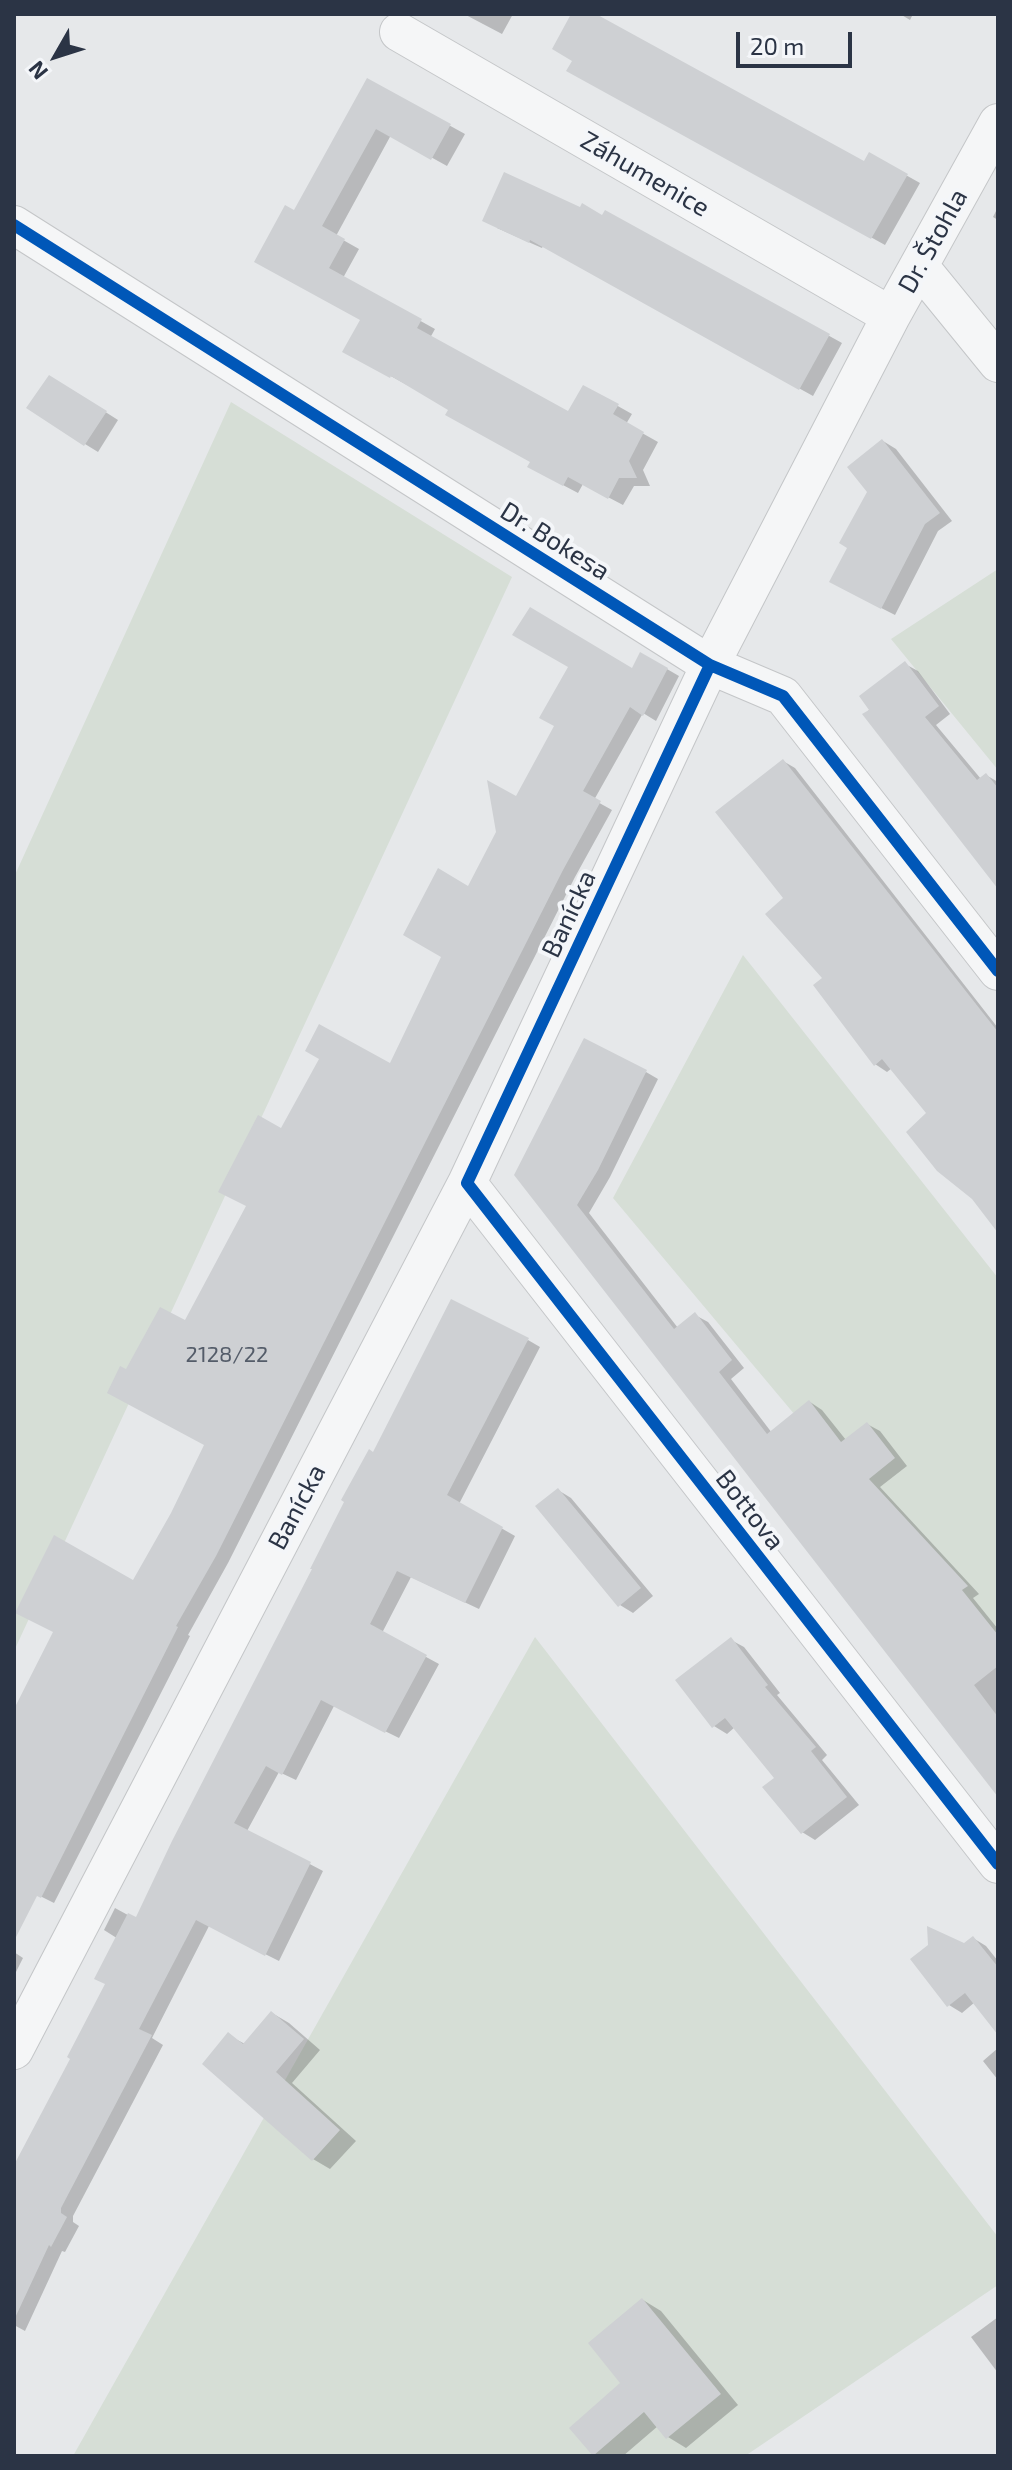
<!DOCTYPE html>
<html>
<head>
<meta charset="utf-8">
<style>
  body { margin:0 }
  #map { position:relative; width:1012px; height:2470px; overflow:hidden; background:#e6e8ea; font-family:"Exo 2",sans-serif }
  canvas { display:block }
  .frame { position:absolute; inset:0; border:16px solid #2b3445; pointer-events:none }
  .north { position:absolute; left:16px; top:16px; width:80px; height:80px; -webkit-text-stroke:6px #f4f6f9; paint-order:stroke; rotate:231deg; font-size:22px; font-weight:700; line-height:32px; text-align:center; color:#2b3445 }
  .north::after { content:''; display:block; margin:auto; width:28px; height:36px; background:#2b3445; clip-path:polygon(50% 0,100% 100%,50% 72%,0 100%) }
  .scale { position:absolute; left:736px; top:32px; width:116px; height:36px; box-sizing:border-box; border:4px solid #2b3445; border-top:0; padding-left:10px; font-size:24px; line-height:28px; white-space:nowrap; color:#2b3445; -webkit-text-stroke:6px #f4f6f9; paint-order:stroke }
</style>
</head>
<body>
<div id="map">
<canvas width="1012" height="2470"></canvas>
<div class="frame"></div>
<div class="north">N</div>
<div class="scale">20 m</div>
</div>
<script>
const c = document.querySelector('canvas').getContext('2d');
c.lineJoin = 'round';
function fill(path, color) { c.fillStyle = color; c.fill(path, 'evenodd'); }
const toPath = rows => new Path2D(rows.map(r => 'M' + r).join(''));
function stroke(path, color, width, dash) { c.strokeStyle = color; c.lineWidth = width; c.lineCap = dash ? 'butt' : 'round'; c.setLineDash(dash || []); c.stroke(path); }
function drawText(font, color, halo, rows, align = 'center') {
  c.font = font + ' "Exo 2",sans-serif'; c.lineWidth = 8; c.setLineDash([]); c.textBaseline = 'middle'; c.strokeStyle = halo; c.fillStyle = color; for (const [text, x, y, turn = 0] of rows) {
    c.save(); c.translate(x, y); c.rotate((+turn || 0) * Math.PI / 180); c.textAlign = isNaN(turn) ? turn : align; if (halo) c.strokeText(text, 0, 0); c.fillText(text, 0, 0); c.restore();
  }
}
const green = toPath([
  [231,402,512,577,14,1651,14,877],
  [998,569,998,770,891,639],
  [743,955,998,1278,998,1657,613,1198],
  [535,1637,998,2237,998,2285,745,2456,73,2456]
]);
const shadow = toPath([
  [464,14,513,14,502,34],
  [573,14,591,14,864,164,870,155,920,183,885,245,569,70,574,60],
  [900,14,913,14,910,20],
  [367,80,465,134,447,166,391,135,336,236,359,249,343,278,435,329,430,338,569,413,584,387,632,414,626,424,658,442,643,470,650,486,634,486,623,505,583,484,578,493,544,475,532,462,451,409,345,351,362,320,256,261,295,213],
  [998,207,998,220,993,217],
  [606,212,842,343,813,396,543,246,542,248,497,228,603,218],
  [63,385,118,420,98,452,85,444],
  [883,441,896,449,952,521,938,531,895,615,844,589,849,547,869,492],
  [641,654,679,676,656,721,643,713,594,800,612,810,575,877,228,1563,188,1635,190,1636,54,1903,14,1883,14,1713,134,1583,172,1514,206,1444,127,1372,186,1323,248,1206,282,1131,391,1065,444,956,469,889,516,799,633,671],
  [905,664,918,671,950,714,936,725,981,779,986,775,998,782,998,886,865,715],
  [783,761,795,768,998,1028,998,1224,929,1114,892,1068,887,1072,875,1064,825,978,786,898],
  [646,1072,658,1079,610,1177,589,1213,678,1328,695,1315,708,1322,744,1368,731,1379,772,1433,810,1402,822,1410,846,1440,867,1424,880,1431,907,1466,880,1487,979,1594,973,1598,998,1629,998,1794,516,1175],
  [528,1340,540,1347,459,1504,515,1536,479,1609,411,1577,382,1633,439,1664,399,1738,334,1706,296,1780,279,1772,247,1831,323,1871,279,1961,209,1926,152,2038,163,2045,73,2216,73,2222,79,2226,65,2252,62,2251,25,2331,14,2325,14,2164,16,2165,73,2058,107,1984,123,1942,104,1930,115,1908,137,1920,374,1455],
  [558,1490,571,1498,653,1596,633,1613,620,1605],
  [731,1640,744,1647,780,1693,777,1695,827,1755,822,1760,859,1805,815,1840,802,1832,776,1778,735,1727,727,1734,714,1726],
  [973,1938,986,1946,998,1961,998,2032,975,2002,962,2013,949,2005,964,1945],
  [14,1952,23,1958,14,1976],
  [272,2013,289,2023,320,2050,292,2083,356,2141,330,2169,313,2159,228,2035,245,2044],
  [998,2048,998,2080,983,2061],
  [643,2300,661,2311,738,2405,686,2448,668,2437,658,2426,623,2456,597,2456,594,2454,623,2383],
  [998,2317,998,2373,971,2337]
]);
const building = toPath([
  [571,14,596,14,864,161,869,152,908,174,871,239,566,71,572,61,552,49],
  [367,78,451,124,431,160,376,129,322,226,345,239,329,268,422,319,417,328,568,411,583,385,619,404,613,414,644,432,629,461,637,478,619,478,608,499,568,477,563,486,527,467,530,462,445,415,448,410,391,376,390,378,342,352,360,320,254,262,285,205,294,210],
  [504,172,580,207,582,203,602,215,605,210,830,334,799,390,530,240,529,243,482,221],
  [49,375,107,411,84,446,26,408],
  [882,439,940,513,925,524,881,609,829,582,847,548,839,543,867,492,847,467],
  [530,607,632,668,640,652,668,668,643,716,630,707,583,791,601,801,563,870,216,1556,176,1626,178,1627,41,1898,37,1896,14,1941,14,1709,53,1632,15,1613,54,1535,133,1580,171,1513,204,1445,107,1393,120,1366,126,1369,160,1307,185,1320,246,1206,218,1192,258,1115,281,1128,319,1059,305,1051,319,1024,390,1063,441,957,403,935,438,868,468,886,496,832,487,780,516,796,554,726,539,718,568,667,512,635],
  [905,661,939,706,925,717,977,780,986,773,998,788,998,889,862,714,869,710,859,696],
  [783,759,998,1032,998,1233,972,1199,937,1171,906,1132,926,1113,882,1059,874,1066,813,985,822,978,765,914,783,898,715,812],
  [584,1038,647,1070,598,1170,577,1205,674,1329,695,1312,732,1360,719,1372,767,1434,809,1400,841,1442,867,1422,895,1458,869,1479,968,1586,962,1590,998,1635,998,1666,974,1685,998,1717,998,1797,514,1175],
  [451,1299,529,1338,447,1495,503,1527,465,1603,397,1571,370,1624,427,1655,385,1733,321,1700,282,1775,266,1766,234,1823,311,1862,265,1956,196,1920,139,2029,152,2035,61,2208,61,2213,67,2217,51,2247,49,2245,14,2320,14,2165,70,2059,67,2057,105,1984,94,1979,128,1913,136,1917,172,1841,312,1569,310,1569,344,1502,341,1500,369,1449,373,1452],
  [558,1488,641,1588,618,1607,535,1506],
  [731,1637,768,1685,765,1687,816,1747,811,1751,847,1797,801,1834,762,1787,774,1778,725,1718,712,1728,675,1680],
  [927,1926,964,1943,973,1936,998,1967,998,2035,965,1993,947,2007,910,1959,928,1945],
  [271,2011,304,2039,276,2072,340,2130,312,2161,202,2064,228,2032,243,2044],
  [642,2298,721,2394,666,2439,644,2412,593,2456,569,2428,620,2383,588,2343]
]);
const minor = toPath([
  [399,32,891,316],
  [14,225,710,665,783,696,998,971],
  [919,266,998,363],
  [467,1183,998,1864],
  [14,2050,467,1183,710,665,891,316,998,123]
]);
const cycleway = toPath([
  [14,225,710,665,783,696,998,971],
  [710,665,467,1183,998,1864]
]);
const numberNames = [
  ["2128/22",227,1355]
];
const streetNames = [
  ["Záhumenice",645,174,30],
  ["Dr. Štohla",933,241,-61],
  ["Dr. Bokesa",555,541,32],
  ["Banícka",569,914,-65],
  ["Banícka",297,1507,-62],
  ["Bottova",750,1510,52]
];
fill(green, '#d6ded6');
fill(shadow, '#0003');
fill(building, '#ced0d3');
stroke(minor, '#c4c6c8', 40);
stroke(minor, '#f5f6f7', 38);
stroke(cycleway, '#0057b8', 12);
drawText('22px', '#545c69', null, numberNames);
drawText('26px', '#2b3445', '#f4f6f9', streetNames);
</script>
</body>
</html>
